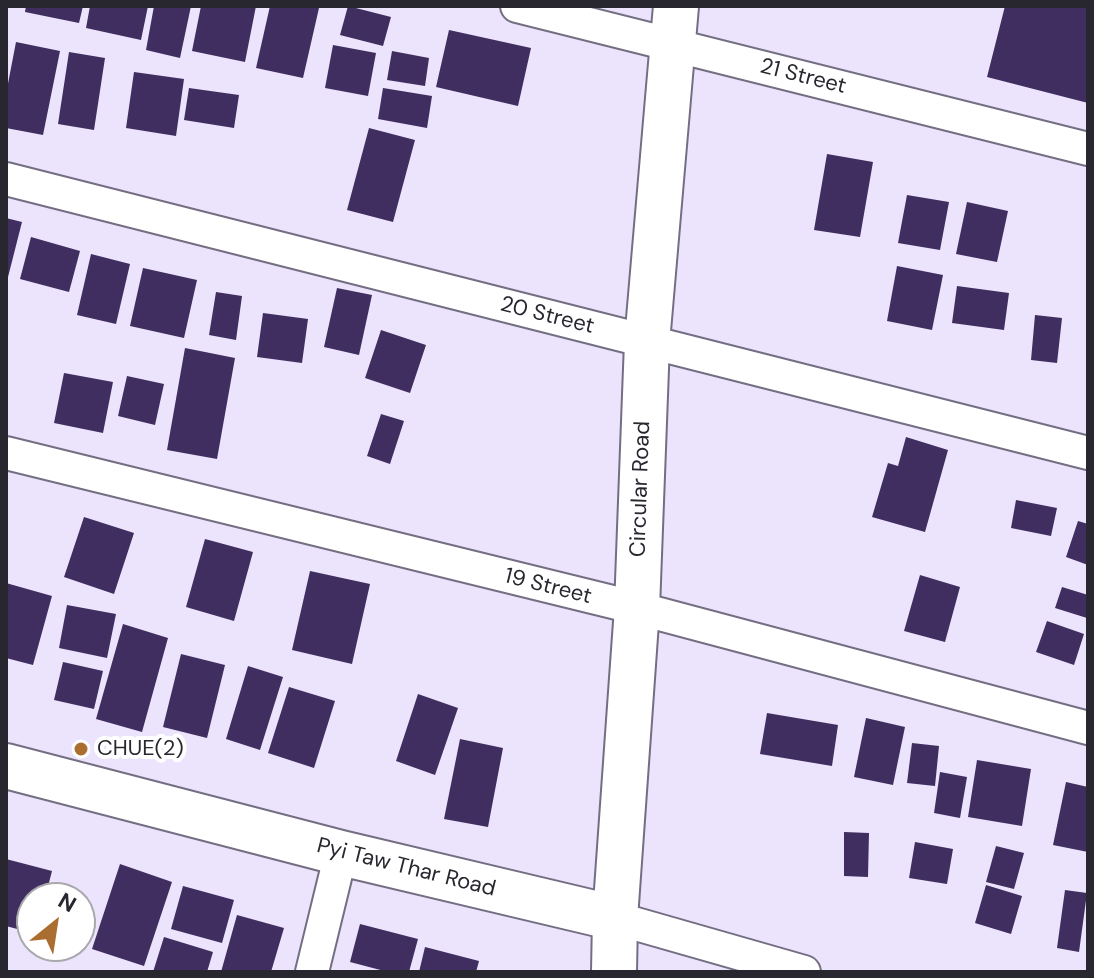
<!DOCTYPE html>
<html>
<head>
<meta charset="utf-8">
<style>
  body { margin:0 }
  #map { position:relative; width:1094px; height:978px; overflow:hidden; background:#ebe4fc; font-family:"DM Sans",sans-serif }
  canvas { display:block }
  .frame { position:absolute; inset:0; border:8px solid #28262f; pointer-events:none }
  .north { position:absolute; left:16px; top:882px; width:80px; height:80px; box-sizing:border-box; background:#fff; border:2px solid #a9a8ac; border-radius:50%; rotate:30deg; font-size:22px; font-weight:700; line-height:32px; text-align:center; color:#28262f }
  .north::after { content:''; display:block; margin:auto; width:28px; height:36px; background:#aa6e31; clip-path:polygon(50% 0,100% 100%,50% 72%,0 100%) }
</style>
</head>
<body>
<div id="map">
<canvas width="1094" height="978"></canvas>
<div class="frame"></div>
<div class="north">N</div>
</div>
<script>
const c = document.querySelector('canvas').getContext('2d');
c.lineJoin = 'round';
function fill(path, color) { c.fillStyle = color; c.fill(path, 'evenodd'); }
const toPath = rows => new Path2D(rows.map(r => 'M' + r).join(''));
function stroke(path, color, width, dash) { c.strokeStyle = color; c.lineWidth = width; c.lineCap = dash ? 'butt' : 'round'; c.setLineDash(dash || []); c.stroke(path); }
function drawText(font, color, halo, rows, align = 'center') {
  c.font = font + ' "DM Sans",sans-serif'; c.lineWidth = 8; c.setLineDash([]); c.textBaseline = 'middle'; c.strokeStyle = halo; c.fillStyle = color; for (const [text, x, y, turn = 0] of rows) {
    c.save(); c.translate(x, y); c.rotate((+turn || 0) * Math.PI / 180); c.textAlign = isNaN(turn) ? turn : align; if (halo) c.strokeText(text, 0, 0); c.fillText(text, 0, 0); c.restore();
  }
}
const building = toPath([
  [26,6,83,6,79,23,25,12],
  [90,6,148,6,141,40,86,28],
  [154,6,191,6,180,58,146,50],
  [201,6,256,6,245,62,192,51],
  [270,6,319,8,303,78,256,68],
  [348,6,391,17,383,46,340,35],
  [1005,6,1088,6,1088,103,987,77],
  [449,30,531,48,518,106,436,87],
  [16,42,60,51,43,135,6,128,6,94],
  [333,45,376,53,368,96,325,88],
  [392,51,429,58,425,86,387,80],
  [69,52,105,58,94,130,58,124],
  [134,72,184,79,176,136,126,128],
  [189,88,239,95,234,128,184,120],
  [383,88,432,96,427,128,378,119],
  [369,128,415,140,393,222,347,210],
  [827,154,873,162,860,237,814,230],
  [907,195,949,202,940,250,898,243],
  [967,202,1008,211,997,262,956,254],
  [6,218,22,222,7,281,6,281],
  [31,237,80,251,69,292,20,279],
  [91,254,130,264,116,324,77,315],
  [897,266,943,275,932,330,887,321],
  [143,268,197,280,184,338,130,326],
  [957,286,1009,293,1004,330,952,323],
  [337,288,372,295,359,355,324,347],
  [216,292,242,296,236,340,209,335],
  [263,313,308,319,302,363,257,357],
  [1035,315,1062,318,1057,363,1031,360],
  [381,330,426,345,410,393,365,378],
  [185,348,235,358,217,459,167,450],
  [64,373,113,382,103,433,54,423],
  [127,376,164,384,155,425,118,416],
  [381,414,404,421,390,464,367,456],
  [906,437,948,450,925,532,872,517,888,463,898,466],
  [1016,500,1057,508,1051,536,1011,528],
  [84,517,134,533,114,594,64,577],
  [1078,521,1088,524,1088,565,1066,557],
  [205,539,253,552,234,621,186,607],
  [310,571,370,584,352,664,292,650],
  [920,575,960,587,945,642,904,631],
  [6,583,52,596,33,665,6,658],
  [1062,587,1088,595,1087,618,1055,608],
  [67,605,116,614,107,658,59,648],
  [1047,621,1084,634,1074,665,1036,652],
  [123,624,168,638,142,732,96,719],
  [181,654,225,665,207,738,163,727],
  [63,662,103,671,94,709,54,700],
  [248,666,283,677,260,750,226,739],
  [289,687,335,701,314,768,268,753],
  [418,694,458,708,435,775,396,761],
  [767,713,838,725,832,766,760,754],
  [866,718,905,727,893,785,854,777],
  [460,739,503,748,488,827,444,819],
  [912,743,939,746,935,786,907,783],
  [977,760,1031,769,1022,826,968,817],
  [940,772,967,777,960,818,934,813],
  [1066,782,1088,787,1088,852,1053,845],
  [844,832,869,833,868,877,844,876],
  [915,842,953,849,947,884,909,878],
  [996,846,1024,853,1014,889,986,882],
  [6,859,52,871,45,898,32,898,32,933,6,926],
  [120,864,172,882,144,966,92,949],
  [986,885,1022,896,1011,934,975,923],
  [183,886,234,900,222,943,171,929],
  [1065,890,1087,893,1079,952,1057,948],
  [237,915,284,928,271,972,221,972],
  [360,924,418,939,409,972,388,972,350,962],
  [164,937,213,952,207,972,153,972],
  [425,947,479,961,476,972,419,972]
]);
const street = toPath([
  [517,6,1088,149],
  [6,179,1088,453],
  [6,453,637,608,1088,728],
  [615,918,804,972],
  [312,972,341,853]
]);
const secondary = toPath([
  [6,766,341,853,615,918]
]);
const primary = toPath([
  [614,972,615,918,637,608,647,342,676,6]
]);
const markers = [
  [81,749,8,"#aa6e31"]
];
const streetNames = [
  ["21 Street",803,77,14],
  ["20 Street",547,316,14],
  ["Circular Road",641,489,-88],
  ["19 Street",548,587,14],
  ["Pyi Taw Thar Road",406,868,14]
];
const poiNames = [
  ["CHUE(2)",97,749]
];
fill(building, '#3f2e5f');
stroke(street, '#746e83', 36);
stroke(secondary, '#746e83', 48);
stroke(primary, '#746e83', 48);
stroke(street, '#fff', 32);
stroke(secondary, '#fff', 44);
stroke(primary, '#fff', 44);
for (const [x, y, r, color] of markers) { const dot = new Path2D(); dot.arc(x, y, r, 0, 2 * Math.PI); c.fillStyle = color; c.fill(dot); stroke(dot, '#fff', 3); }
drawText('22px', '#28262f', '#fff', streetNames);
drawText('22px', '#28262f', '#fff', poiNames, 'left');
</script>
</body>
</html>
